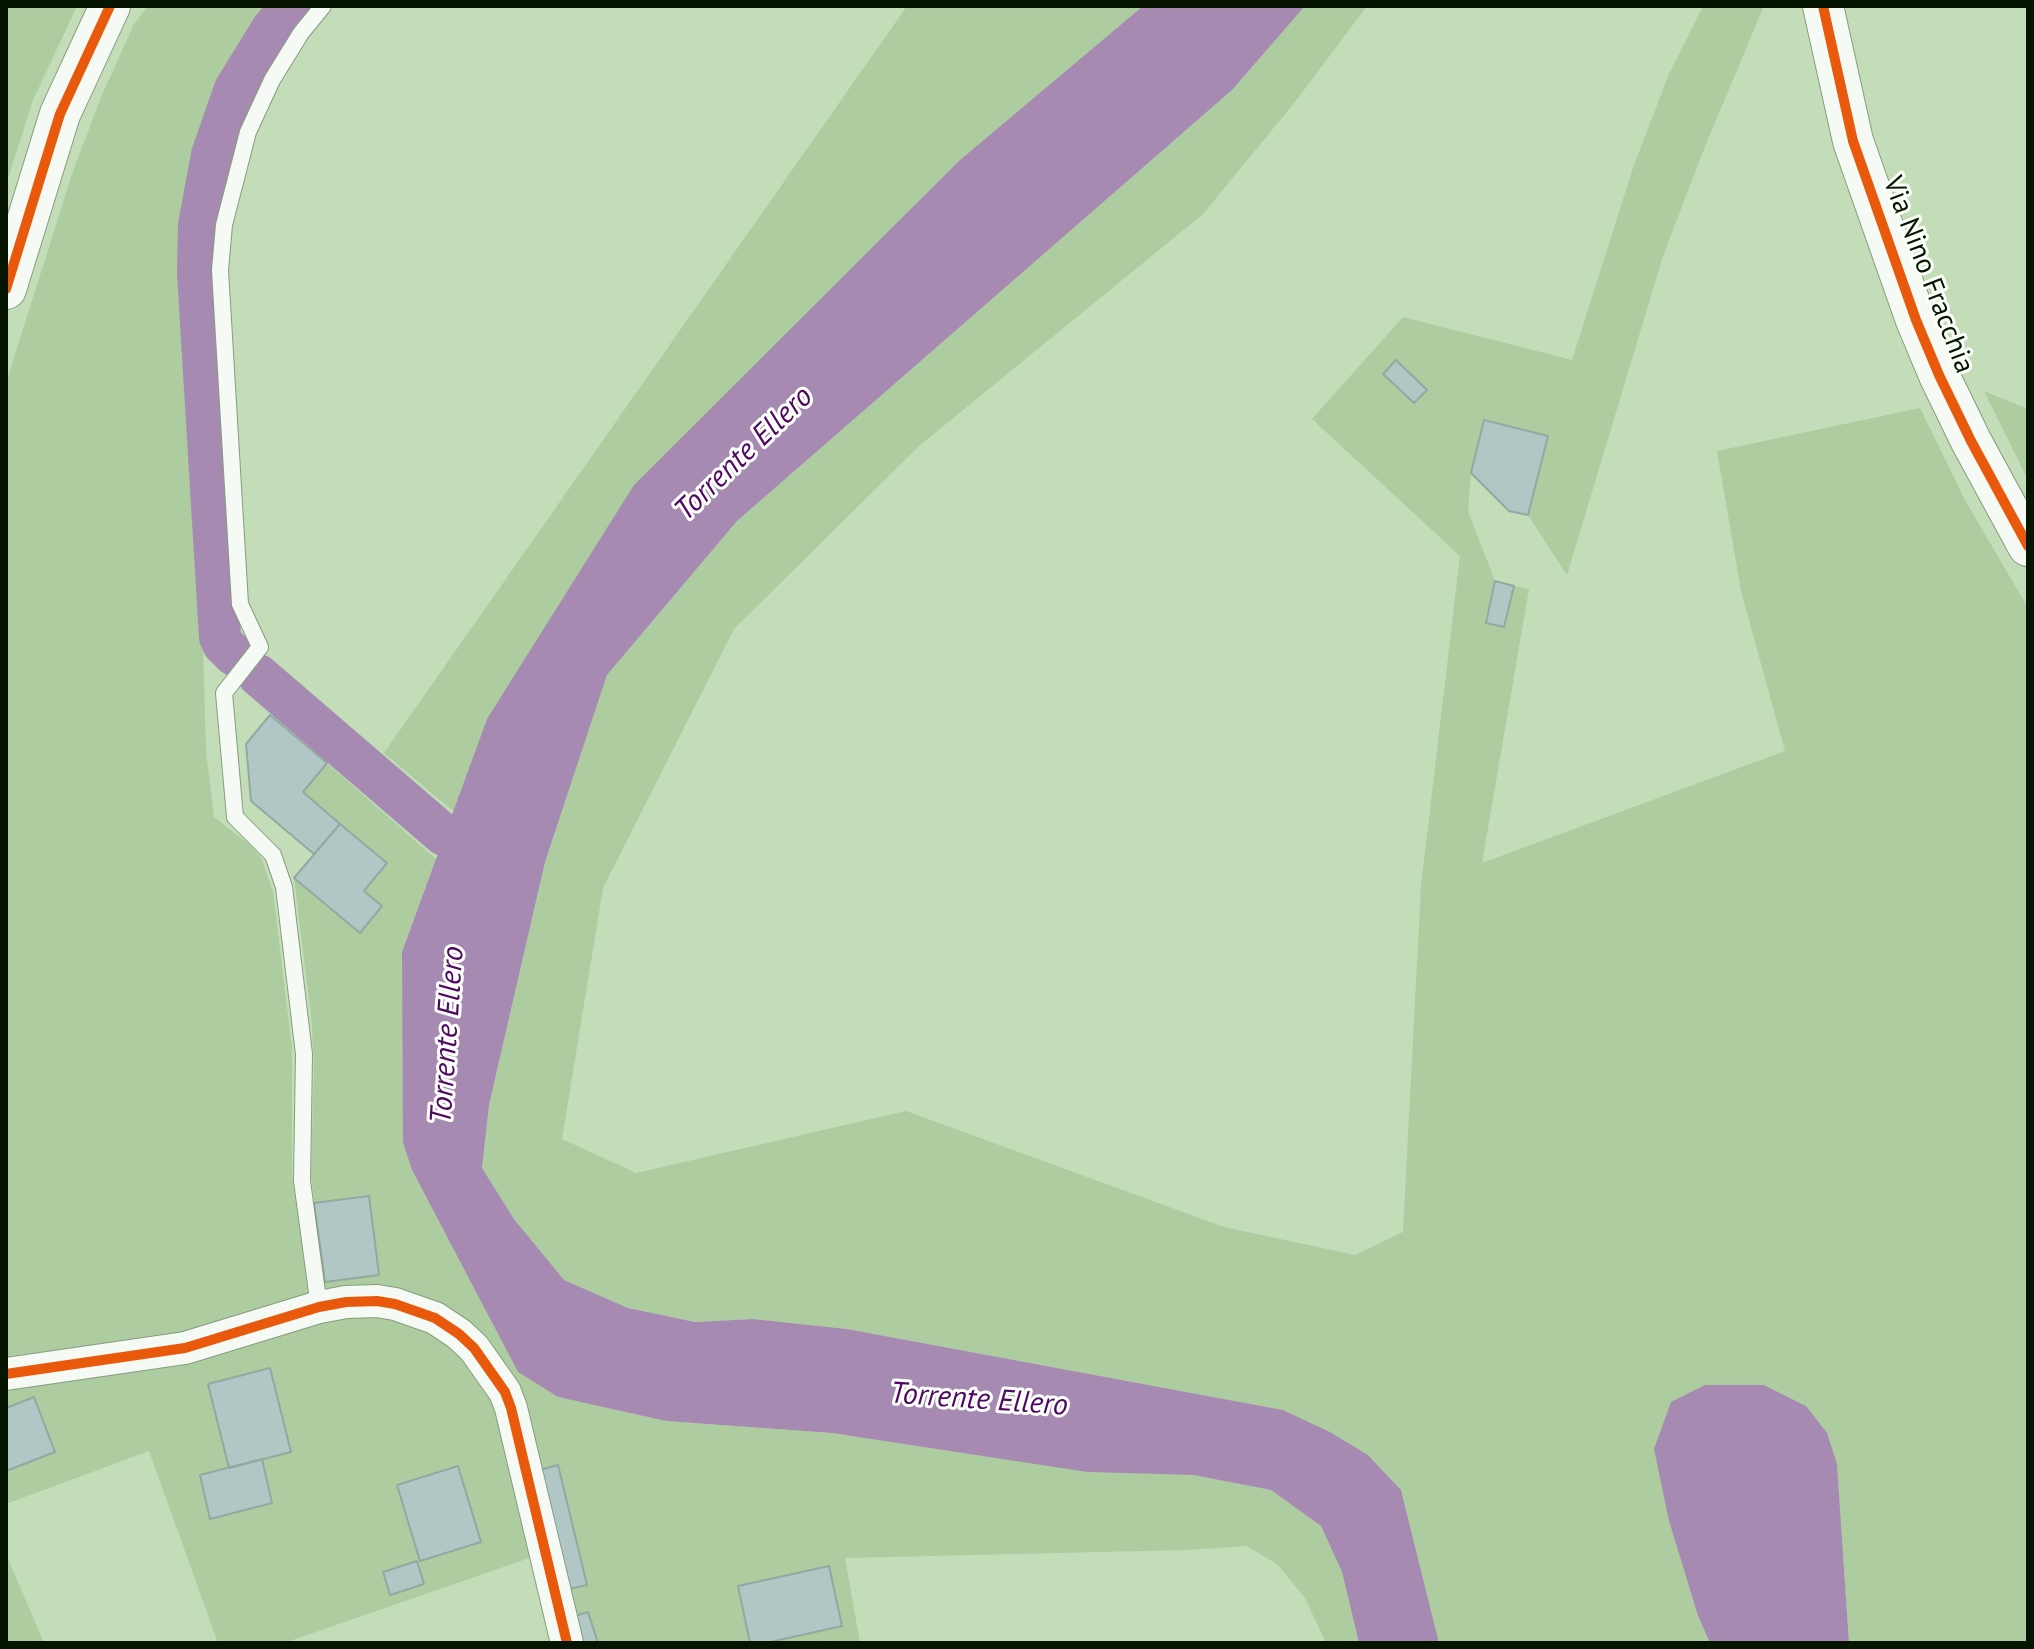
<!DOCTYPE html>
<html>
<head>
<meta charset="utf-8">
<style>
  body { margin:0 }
  #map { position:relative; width:2034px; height:1649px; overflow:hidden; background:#c2ddb8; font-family:"PT Sans",sans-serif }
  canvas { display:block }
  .frame { position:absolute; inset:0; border:8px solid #051500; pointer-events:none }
</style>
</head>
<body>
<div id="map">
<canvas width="2034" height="1649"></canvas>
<div class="frame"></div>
</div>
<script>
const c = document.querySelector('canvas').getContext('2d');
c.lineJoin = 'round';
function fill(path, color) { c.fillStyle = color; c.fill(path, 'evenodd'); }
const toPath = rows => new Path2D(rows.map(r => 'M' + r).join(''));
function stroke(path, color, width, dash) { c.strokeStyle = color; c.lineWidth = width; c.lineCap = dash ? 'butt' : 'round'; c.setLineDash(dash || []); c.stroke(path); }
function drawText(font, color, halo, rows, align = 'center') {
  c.font = font + ' "PT Sans",sans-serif'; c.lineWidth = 6; c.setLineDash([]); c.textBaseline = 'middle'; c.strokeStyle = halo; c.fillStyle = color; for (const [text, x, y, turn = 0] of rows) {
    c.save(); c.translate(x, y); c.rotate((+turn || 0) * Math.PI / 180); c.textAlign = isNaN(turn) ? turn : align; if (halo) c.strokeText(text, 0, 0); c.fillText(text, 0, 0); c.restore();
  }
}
const green = toPath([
  [6,6,77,6,33,100,6,185],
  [148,6,274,6,265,15,219,92,191,193,182,263,201,578,206,751,214,817,250,845,262,859,273,892,292,1048,292,1175,309,1297,189,1334,6,1360,6,383,73,171,102,95,134,24],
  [907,6,1143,6,960,160,487,719,454,812,384,753],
  [1305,6,1367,6,1295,102,1203,214,919,446,734,629,603,888,562,1139,636,1173,906,1111,1224,1227,1355,1255,1403,1232,1421,886,1460,556,1312,419,1403,317,1572,360,1634,165,1669,74,1703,6,1764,6,1706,144,1663,256,1567,575,1528,515,1548,436,1484,420,1471,473,1468,511,1495,581,1486,622,1504,627,1514,586,1529,589,1482,863,1785,751,1741,591,1717,451,1920,408,1965,500,2028,608,2028,1643,1849,1643,1837,1464,1806,1406,1764,1385,1705,1385,1669,1521,1698,1616,1710,1643,1439,1643,1401,1490,1368,1455,1330,1432,1283,1410,847,1329,753,1319,695,1322,628,1308,564,1280,514,1219,482,1168,489,1105,545,862,607,675,737,521,1232,90],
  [1984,391,2028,409,2028,480],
  [327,763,436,859,402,952,412,1170,518,1372,558,1397,666,1421,832,1433,1087,1472,1193,1475,1271,1490,1321,1526,1342,1572,1359,1643,1326,1643,1305,1598,1278,1565,1247,1546,1186,1550,845,1558,860,1643,578,1643,487,1346,326,1294,311,1175,314,1063,311,1015,294,878,359,933,382,906,364,891,387,863,303,792],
  [370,1313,412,1324,450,1343,493,1390,535,1556,284,1643,218,1643,149,1451,6,1504,6,1390,322,1321],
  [6,1554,44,1643,6,1643]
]);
const water = toPath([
  [1143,6,1305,6,1232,90,737,521,607,675,545,862,489,1105,482,1168,514,1219,564,1280,628,1308,695,1322,753,1319,847,1329,1283,1410,1330,1432,1368,1455,1401,1490,1439,1643,1359,1643,1342,1572,1321,1526,1271,1490,1193,1475,1087,1472,832,1433,666,1421,558,1397,518,1372,412,1170,403,1142,402,952,487,719,634,485,960,160],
  [1705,1385,1764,1385,1806,1406,1827,1433,1837,1464,1849,1643,1710,1643,1698,1616,1669,1521,1654,1449,1671,1402]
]);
const canal = toPath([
  [234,655,223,644,220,637,198,273,199,225,212,155,235,89,272,29,292,6],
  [258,675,444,835]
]);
const building = toPath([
  [1396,360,1427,390,1414,403,1383,374,1396,360],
  [1484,420,1548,436,1528,515,1509,511,1471,473,1484,420],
  [1495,581,1514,586,1504,627,1486,623,1495,581],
  [270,715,327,763,303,792,340,824,314,854,251,801,246,744,270,715],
  [340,824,387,863,364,891,382,906,360,933,294,878,340,824],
  [369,1196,379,1275,325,1282,314,1203,369,1196],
  [270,1368,291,1452,229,1468,208,1384,270,1368],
  [34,1397,55,1452,6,1471,6,1408,34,1397],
  [262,1459,272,1503,210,1519,200,1475,262,1459],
  [558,1465,587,1585,565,1590,536,1471,558,1465],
  [458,1466,481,1542,420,1561,397,1485,458,1466],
  [417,1561,424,1584,390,1595,383,1572,417,1561],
  [829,1566,842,1626,766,1643,750,1643,738,1586,829,1566],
  [588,1612,598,1643,578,1643,572,1617,588,1612]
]);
const service = toPath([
  [319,1307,302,1181,304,1054,284,887,273,855,235,817,224,693,260,647,240,604,220,270,224,225,248,132,272,80,301,33,323,6]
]);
const minor = toPath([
  [6,1374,185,1348,319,1307,346,1302,377,1301,395,1304,435,1318,459,1334,474,1348,505,1392,511,1408,567,1643]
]);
const tertiary = toPath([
  [1823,6,1853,141,1916,320,1939,375,1971,441,2028,546],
  [6,289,60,114,110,6]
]);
const cycleway = toPath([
  [1823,6,1853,141,1916,320,1939,375,1971,441,2028,546],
  [6,289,60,114,110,6],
  [6,1374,185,1348,319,1307,346,1302,377,1301,395,1304,435,1318,459,1334,474,1348,505,1392,511,1408,567,1643]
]);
const streetNames = [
  ["Via Nino Fracchia",1928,275,69]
];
const waterNames = [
  ["Torrente Ellero",744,454,-44],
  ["Torrente Ellero",448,1035,-86],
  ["Torrente Ellero",979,1400,4]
];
fill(green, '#adcca0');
fill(water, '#a78ab2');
stroke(canal, '#a78ab2', 42);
fill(building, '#b0c7c5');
stroke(building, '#94a8a2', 2);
stroke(service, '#879c7f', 18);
stroke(minor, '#879c7f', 34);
stroke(tertiary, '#879c7f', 42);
stroke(service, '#f6faf4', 16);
stroke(minor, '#f6faf4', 32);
stroke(tertiary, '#f6faf4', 40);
stroke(cycleway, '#e8590c', 10);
drawText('28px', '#051500', '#fafff8', streetNames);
drawText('italic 30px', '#510566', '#fafff8', waterNames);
</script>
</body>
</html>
